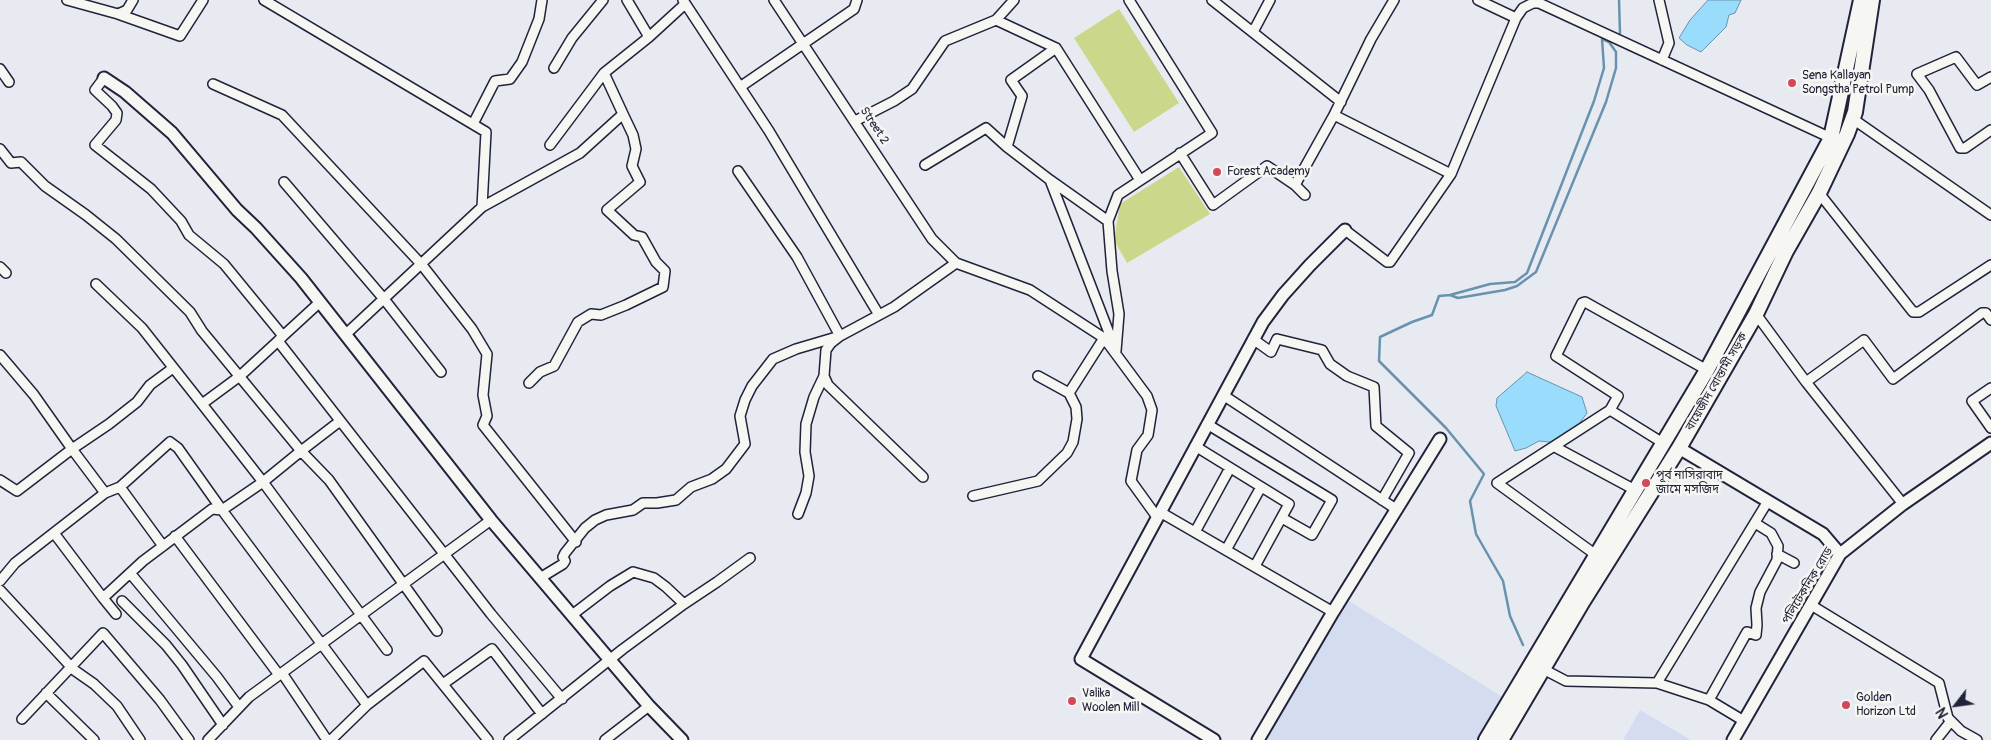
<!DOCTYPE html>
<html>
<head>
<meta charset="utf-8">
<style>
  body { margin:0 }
  #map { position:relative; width:1991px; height:740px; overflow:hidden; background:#e7ebf1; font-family:Pangolin,sans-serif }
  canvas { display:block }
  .north { position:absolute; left:1931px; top:680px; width:50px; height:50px; -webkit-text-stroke:4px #f6f6f2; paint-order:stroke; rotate:240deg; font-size:14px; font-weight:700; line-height:20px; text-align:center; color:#22223b }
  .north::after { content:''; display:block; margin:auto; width:18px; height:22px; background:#22223b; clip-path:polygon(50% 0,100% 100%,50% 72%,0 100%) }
</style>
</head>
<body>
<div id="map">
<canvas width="1991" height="740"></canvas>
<div class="north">N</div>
</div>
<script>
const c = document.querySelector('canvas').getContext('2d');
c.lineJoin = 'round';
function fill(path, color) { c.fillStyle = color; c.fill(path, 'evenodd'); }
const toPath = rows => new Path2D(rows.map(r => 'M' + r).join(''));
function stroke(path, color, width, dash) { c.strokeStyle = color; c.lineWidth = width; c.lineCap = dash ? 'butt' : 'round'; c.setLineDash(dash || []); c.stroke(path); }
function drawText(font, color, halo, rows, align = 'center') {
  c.font = font + ' Pangolin,"Noto Sans Bengali",sans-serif'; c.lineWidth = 5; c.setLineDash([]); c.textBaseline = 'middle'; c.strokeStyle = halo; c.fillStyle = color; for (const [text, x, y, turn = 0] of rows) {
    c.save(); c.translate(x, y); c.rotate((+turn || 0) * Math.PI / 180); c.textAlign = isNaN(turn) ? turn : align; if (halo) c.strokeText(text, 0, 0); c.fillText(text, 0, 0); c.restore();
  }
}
const built = toPath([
  [1346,599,1509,701,1485,740,1267,740],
  [1640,710,1691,740,1623,740]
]);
const green = toPath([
  [1119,9,1179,103,1134,132,1074,38],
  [1179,167,1210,214,1127,263,1114,240,1120,204]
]);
const water = toPath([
  [1708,0,1741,0,1735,13,1729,15,1726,27,1701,52,1687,45,1679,38,1690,20,1708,0],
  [1527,372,1582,397,1587,413,1571,435,1559,443,1539,441,1526,448,1515,451,1496,406,1497,398,1527,372]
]);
const stream = toPath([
  [1619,0,1620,33],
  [1602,39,1609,42,1616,52,1616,68,1606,102,1536,272,1517,286,1505,290,1458,298,1450,295,1490,284,1515,282,1527,273,1594,101,1604,68,1602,39],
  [1450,295,1439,296,1432,315,1412,322,1380,337,1379,361,1446,428,1484,474,1470,501,1476,534,1503,581,1510,616,1523,645]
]);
const street = toPath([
  [67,0,118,14,127,10,133,0],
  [264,0,486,132,482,207],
  [627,0,649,37],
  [683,0,769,131,879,315],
  [774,0,932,239,956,263],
  [1212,0,1341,102],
  [1394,0,1371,39,1334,115,1451,174,1516,18,1523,8,1533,3,1539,3,1831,138],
  [1478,0,1516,18],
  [1659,0,1669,43,1662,60],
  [118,14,180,36,203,0],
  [996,20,1056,48],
  [1253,32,1270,0],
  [554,68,572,38,603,0],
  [0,69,9,82],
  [1991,77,1977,85,1956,57,1917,74,1929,90,1960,148,1965,148,1991,130],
  [104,78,95,90,112,106,117,113,116,120,95,145,151,189,181,221,189,235,224,264,283,336,278,341],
  [213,84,282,115,422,265,472,329,487,354,483,395,487,416,483,425,576,542],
  [740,87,854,9,857,0],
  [1853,119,1991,215],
  [855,121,894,101,912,89,945,41,996,20,1014,0],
  [473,124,495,81,510,79,522,62,539,19,542,0],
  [550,145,604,73],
  [1007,147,1050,180,1108,221],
  [0,149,11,163,21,162,45,186,86,215,116,239,190,312,202,331,301,451,340,421],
  [1180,153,1213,205,1267,166,1295,185],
  [925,165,986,128,1007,147,1022,96,1011,80,1056,48,1140,180],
  [1050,180,1116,351,1119,314,1112,271,1108,221,1118,195,1212,133,1129,0],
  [284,182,384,299,441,372],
  [1819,193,1913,312,1919,312,1991,265],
  [1305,195,1295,185,1334,115],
  [1345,230,1387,262,1390,262,1451,174],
  [0,267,6,273],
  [96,284,142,328,202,404,240,376,278,341,491,614,562,699],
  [1756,314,1806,382,1864,340,1893,379,1982,313,1986,313,1991,320],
  [345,335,482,207,580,153,623,114,604,73,649,37,685,4],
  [283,336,320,302],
  [1253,339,1271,352,1277,339,1322,350,1330,364,1347,376,1374,387,1376,426,1409,453,1382,500],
  [0,355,34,395,72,449,109,424,137,402,150,385,173,368],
  [1806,382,1903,504],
  [529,383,540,372,554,366,578,322,591,314,601,315,626,305,663,287,665,271,656,262,642,237,634,235,607,210,640,182,632,166,636,149,633,135,623,114],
  [1991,388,1972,401,1991,428],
  [1069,393,1104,338],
  [1223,395,1396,509],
  [202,404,263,482,387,650],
  [1207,424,1332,500,1312,535,1282,518],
  [1663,443,1610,410,1618,396,1556,356,1582,303,1585,302,1707,370],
  [1195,446,1289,504,1255,566],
  [1555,447,1635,490],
  [923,477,828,385,824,376,826,350,831,343,840,336,894,307,956,263,1030,290,1104,338,1147,396,1152,410,1148,435,1137,450,1131,481,1157,517],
  [0,480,17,491,72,449,105,493],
  [120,487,163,546,212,509,222,510,263,482,301,451,329,480,437,631],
  [973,496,1038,481,1067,453,1073,442,1077,419,1076,407,1069,393,1038,376],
  [1160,512,1333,612],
  [798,514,806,493,809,476,805,452,806,424,814,397,824,376],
  [1195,532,1230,468],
  [54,533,103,598],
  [175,536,279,675],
  [1226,550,1261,487],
  [1777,554,1794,563],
  [1596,555,1497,483,1610,410],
  [130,573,217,677,239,707],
  [540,578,563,564,565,561,563,557,565,553,585,528,595,520,606,515,633,510,643,503,657,503,676,500,691,487,712,479,726,469,745,444,740,416,745,400,752,386,773,359,796,349,840,336,797,257,738,171],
  [0,581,15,563,105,493,120,487,170,442,178,448,222,510,367,705,424,661,488,740],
  [0,590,74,670,94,684,117,706,140,740],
  [122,601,166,645,182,665,223,725],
  [1811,605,1939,683,1948,718,1961,731,1977,740],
  [116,614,103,598,143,561,163,546],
  [572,615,610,586,633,572,654,578,666,587,684,604,717,582,750,558],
  [1543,669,1566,681,1657,683,1709,700,1744,721],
  [282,673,327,740],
  [1657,683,1768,501],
  [443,684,492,649,542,714],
  [46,693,94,740],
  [1709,700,1747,632,1756,635,1757,625,1756,608,1760,592,1777,560,1778,546,1771,533,1755,523],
  [22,719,103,633,160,700,189,740],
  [208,740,249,697,491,520],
  [331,740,367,705],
  [509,740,623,649,684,604],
  [605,740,649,706],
  [1936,740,1951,721]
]);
const secondary = toPath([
  [104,78,125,92,172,133,237,210,256,228,301,278,491,520,649,706,682,740],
  [1679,448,1823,534,1840,554],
  [1214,740,1081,659,1263,322,1283,295,1310,265,1345,230],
  [1258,740,1333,612,1440,439],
  [1733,740,1840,554,1903,504,1991,443]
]);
const primary = toPath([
  [1486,740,1707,370,1831,138,1861,0],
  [1501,740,1583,601,1679,448,1756,314,1786,251,1819,193,1847,134,1855,112,1872,0]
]);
const markers = [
  [1792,83,5,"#d1495b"],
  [1217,172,5,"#d1495b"],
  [1646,483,5,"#d1495b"],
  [1072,701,5,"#d1495b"],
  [1846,705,5,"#d1495b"]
];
const poiNames = [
  ["Sena Kallayan",1802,76],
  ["Songstha Petrol Pump",1802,90],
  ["Forest Academy",1227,172],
  ["পূর্ব নাসিরাবাদ",1656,476],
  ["জামে মসজিদ",1656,490],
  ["Valika",1082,694],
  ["Woolen Mill",1082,708],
  ["Golden",1856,698],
  ["Horizon Ltd",1856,712]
];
const streetNames = [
  ["Street 2",874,126,57],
  ["বায়েজীদ বোস্তামী সড়ক",1717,382,-60],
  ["পলিটেকনিক রোড",1808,586,-59]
];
fill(built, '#d4ddf0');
fill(green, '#cbd88b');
fill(water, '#99dcfb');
stroke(water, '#6992ae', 1);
stroke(stream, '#6992ae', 2.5);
stroke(street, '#22223b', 12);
stroke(secondary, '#22223b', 15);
stroke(primary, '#22223b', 18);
stroke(street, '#f6f6f2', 9);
stroke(secondary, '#f6f6f2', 11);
stroke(primary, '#f6f6f2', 14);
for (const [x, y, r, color] of markers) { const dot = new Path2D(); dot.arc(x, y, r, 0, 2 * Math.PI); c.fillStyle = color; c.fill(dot); stroke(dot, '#f6f6f2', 2); }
drawText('12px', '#22223b', '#f6f6f2', poiNames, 'left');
drawText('12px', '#22223b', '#f6f6f2', streetNames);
</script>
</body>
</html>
